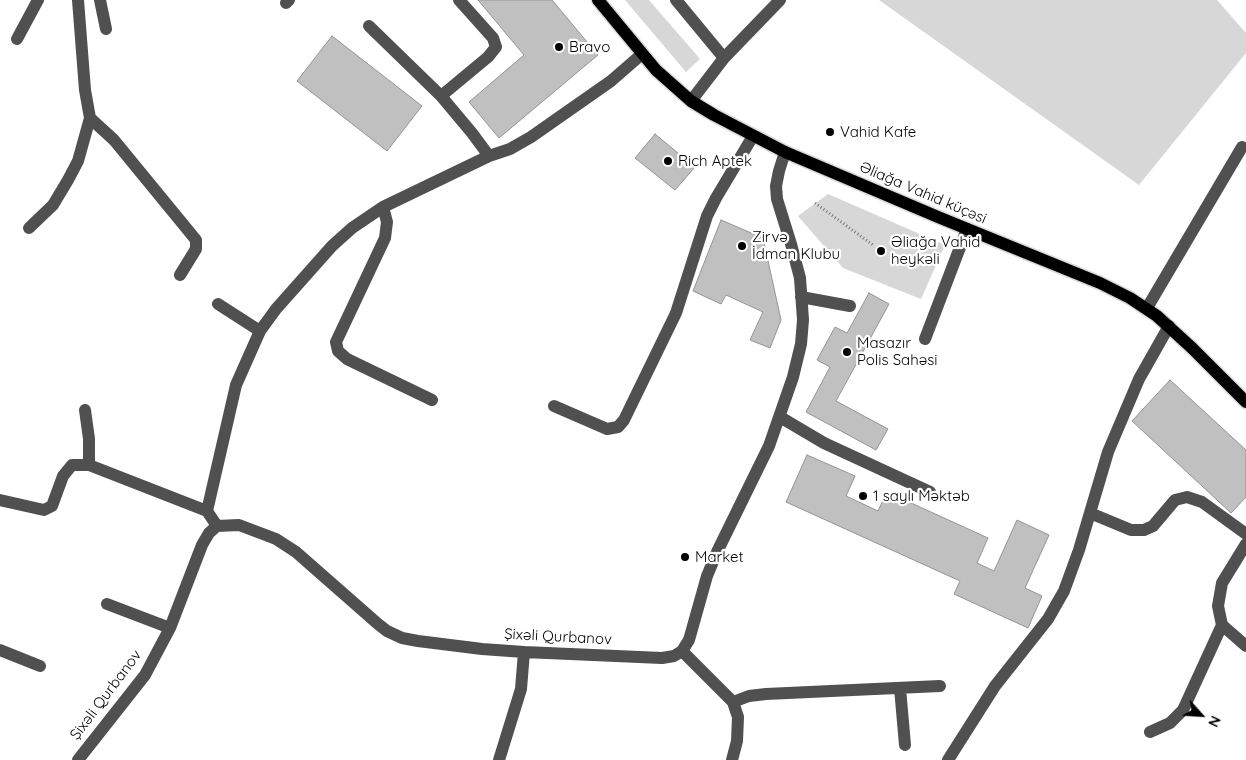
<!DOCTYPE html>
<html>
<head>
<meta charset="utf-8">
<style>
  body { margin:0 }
  #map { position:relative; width:1246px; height:760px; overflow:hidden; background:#fff; font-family:Quicksand,sans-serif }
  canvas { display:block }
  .north { position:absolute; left:1176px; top:690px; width:50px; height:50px; -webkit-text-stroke:4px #fff; paint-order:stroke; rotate:116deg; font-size:14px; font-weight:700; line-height:20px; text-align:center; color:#000 }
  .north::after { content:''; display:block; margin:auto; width:18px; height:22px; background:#000; clip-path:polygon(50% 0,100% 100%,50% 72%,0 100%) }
</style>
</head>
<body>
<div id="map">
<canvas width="1246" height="760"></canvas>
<div class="north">N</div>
</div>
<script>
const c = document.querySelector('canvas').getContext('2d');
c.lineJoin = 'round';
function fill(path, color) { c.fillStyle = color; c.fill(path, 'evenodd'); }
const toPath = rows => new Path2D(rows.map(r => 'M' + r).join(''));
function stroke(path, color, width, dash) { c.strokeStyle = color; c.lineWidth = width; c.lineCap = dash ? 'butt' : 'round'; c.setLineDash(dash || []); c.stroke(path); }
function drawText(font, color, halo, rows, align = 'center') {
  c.font = font + ' Quicksand,sans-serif'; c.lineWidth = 4.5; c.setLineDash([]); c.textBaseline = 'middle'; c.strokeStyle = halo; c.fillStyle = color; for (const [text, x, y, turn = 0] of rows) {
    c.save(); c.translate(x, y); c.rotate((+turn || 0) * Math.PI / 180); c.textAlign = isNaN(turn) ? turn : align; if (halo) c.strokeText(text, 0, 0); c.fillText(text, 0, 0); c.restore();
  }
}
const green = toPath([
  [625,0,649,0,700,59,686,72],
  [879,0,1217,0,1246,33,1246,53,1139,185],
  [828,194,945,245,921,299,843,268,798,216]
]);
const building = toPath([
  [478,0,552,0,598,55,499,138,469,102,524,55,478,0],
  [332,36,422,106,387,151,297,81,332,36],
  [655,134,695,167,675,190,635,158,655,134],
  [721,220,763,238,781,320,770,348,750,340,763,312,726,295,721,304,693,291,721,220],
  [869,293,889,304,836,401,888,429,876,450,806,412,830,367,817,360,835,327,847,333,869,293],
  [1170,380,1246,450,1246,497,1231,513,1132,421,1170,380],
  [807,455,855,476,846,496,878,511,887,492,988,538,977,563,994,571,1017,520,1049,535,1025,588,1042,596,1028,628,954,594,960,581,786,502,807,455]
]);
const path = toPath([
  [815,203,873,245]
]);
const minor = toPath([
  [78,0,85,90,90,118,114,140,196,240,196,249,180,275],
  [100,0,106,29],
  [676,0,724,58],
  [286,3,289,0],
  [369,26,441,96,472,133,489,156],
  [17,39,38,0],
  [441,96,488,57,496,47,493,38,459,0],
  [691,101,724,58,780,0],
  [383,207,387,222,385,238,336,342,338,351,347,359,432,400],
  [29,228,53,205,68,180,78,161,90,118],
  [801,297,850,306],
  [218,304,260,331],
  [1147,308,1242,147],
  [925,339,967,229],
  [554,406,607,429,618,427,624,420,676,313,707,216,716,198,753,136],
  [85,410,89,439,89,465],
  [780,417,824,443,930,492],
  [0,500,44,510,52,506,63,476,72,465,89,465,207,511],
  [1090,513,1131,530,1144,530,1153,526,1175,500,1187,497,1202,502,1246,534],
  [217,526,207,511,236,385,260,331,276,309,332,246,352,228,383,207,489,156,510,149,531,137,611,81,642,54],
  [1246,544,1222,583,1218,606,1222,625,1246,646],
  [107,604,170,628],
  [0,650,40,666],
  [682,651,733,702,738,717,737,741,732,760],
  [900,688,905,745],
  [733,702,749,696,766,694,940,686],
  [1150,732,1170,723,1183,710,1222,625],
  [78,760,145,675,170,628,202,545,209,533,217,526,239,525,276,539,296,552,378,624,387,631,402,638,418,641,482,649,524,652,662,658,674,656,682,651,689,640,707,576,717,552,769,446,793,377,801,344,803,320,800,278,791,244,777,199,776,186,779,171,785,152],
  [499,760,521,689,524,652],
  [948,760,995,686,1048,619,1064,591,1079,550,1108,452,1139,379,1169,326]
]);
const major = toPath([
  [598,0,656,70,691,101,714,115,785,152,938,217,1100,283,1130,298,1157,316,1192,348,1246,402]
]);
const markers = [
  [559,47,5,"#000"],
  [830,132,5,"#000"],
  [668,161,5,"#000"],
  [742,246,5,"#000"],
  [881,251,5,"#000"],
  [847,352,5,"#000"],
  [863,496,5,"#000"],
  [685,557,5,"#000"]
];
const poiNames = [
  ["Bravo",569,47],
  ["Vahid Kafe",840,132],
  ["Rich Aptek",678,161],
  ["Zirvə",752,237],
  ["İdman Klubu",752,254],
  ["Əliağa Vahid",891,242],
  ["heykəli",891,259],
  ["Masazır",857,343],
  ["Polis Sahəsi",857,360],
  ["1 saylı Məktəb",873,496],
  ["Market",695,557]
];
const streetNames = [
  ["Əliağa Vahid küçəsi",923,193,23],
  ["Şixəli Qurbanov",558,637,3],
  ["Şixəli Qurbanov",106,695,-53]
];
fill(green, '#d7d7d7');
fill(building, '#c0c0c0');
stroke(building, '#949494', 1);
stroke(major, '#dbdbdb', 15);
stroke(path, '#727272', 3, [1, 2.5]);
stroke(minor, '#505050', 12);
stroke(major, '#000', 12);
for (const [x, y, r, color] of markers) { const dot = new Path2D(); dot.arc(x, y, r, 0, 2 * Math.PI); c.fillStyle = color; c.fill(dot); stroke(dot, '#fff', 2); }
drawText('15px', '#000', '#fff', poiNames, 'left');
drawText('15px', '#000', '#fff', streetNames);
</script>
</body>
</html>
